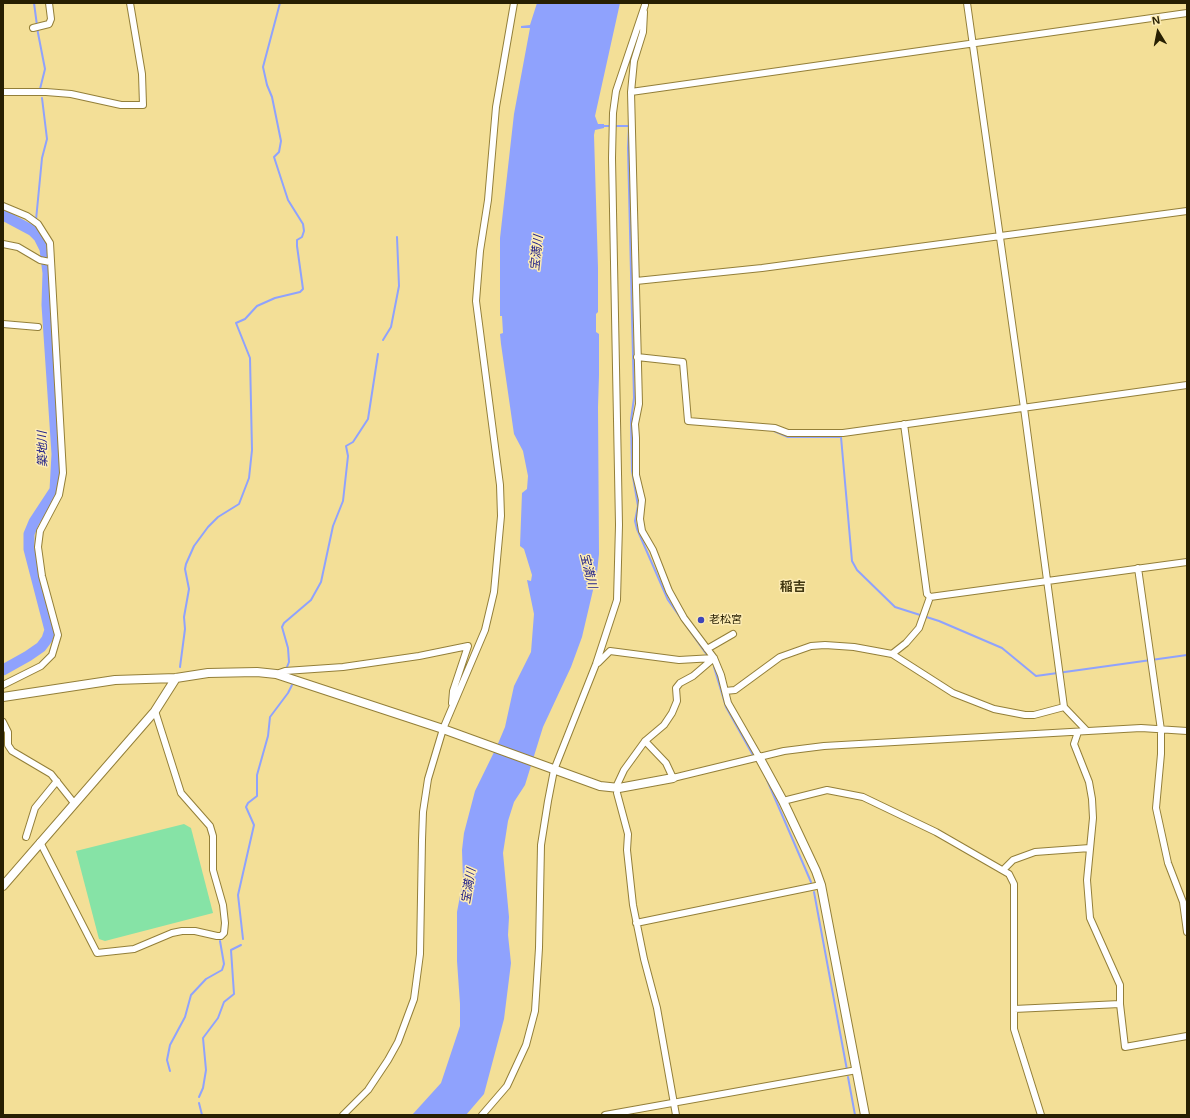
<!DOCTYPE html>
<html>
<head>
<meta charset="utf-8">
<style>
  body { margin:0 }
  #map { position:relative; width:1190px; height:1118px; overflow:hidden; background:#f3df97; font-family:Helvetica,sans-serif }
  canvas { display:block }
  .frame { position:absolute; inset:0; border:4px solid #271f02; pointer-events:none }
  .north { position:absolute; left:1138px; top:12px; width:40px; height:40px; -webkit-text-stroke:3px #fdecb3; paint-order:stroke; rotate:350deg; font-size:11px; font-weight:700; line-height:16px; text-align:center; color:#271f02 }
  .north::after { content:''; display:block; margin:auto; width:14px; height:18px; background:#271f02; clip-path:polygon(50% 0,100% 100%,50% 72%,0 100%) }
</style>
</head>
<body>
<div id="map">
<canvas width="1190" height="1118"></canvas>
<div class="frame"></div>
<div class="north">N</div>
</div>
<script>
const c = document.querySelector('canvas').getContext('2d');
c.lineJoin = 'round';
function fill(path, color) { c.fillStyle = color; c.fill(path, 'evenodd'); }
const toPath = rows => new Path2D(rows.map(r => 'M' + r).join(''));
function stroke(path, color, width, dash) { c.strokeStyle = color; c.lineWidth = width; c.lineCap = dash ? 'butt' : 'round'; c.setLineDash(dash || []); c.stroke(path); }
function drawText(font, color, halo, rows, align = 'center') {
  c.font = font + ' Helvetica,"Noto Sans JP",sans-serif'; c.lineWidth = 3; c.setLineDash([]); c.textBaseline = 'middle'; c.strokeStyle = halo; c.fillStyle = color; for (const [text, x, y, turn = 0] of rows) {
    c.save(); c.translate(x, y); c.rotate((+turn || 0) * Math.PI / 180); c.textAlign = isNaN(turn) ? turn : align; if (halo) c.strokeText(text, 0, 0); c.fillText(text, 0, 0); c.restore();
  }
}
const green = toPath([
  [184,824,191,828,213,913,105,941,99,939,76,851]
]);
const water = toPath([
  [537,3,620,3,595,116,598,124,604,124,604,128,595,130,594,135,598,268,598,312,596,314,596,332,599,334,599,375,598,407,599,554,597,573,582,637,571,667,543,727,525,785,514,802,508,821,503,853,509,917,508,935,511,963,504,1019,484,1094,466,1115,412,1115,441,1083,460,1026,460,1004,457,961,457,912,463,880,462,850,464,833,475,791,497,746,505,727,514,686,531,652,534,614,527,580,531,581,532,575,524,549,520,546,522,493,527,489,528,476,523,451,514,434,501,344,500,334,503,333,502,316,500,316,500,238,514,114,530,28,521,28,521,26,530,25]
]);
const stream = toPath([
  [34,3,38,33,45,69,40,89],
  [603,126,629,126,628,148,634,398,631,420,632,471,638,506,635,521,637,529,668,600,707,655],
  [36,220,42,158,47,139,42,98],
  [37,226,39,237],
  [383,340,391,327,399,286,397,237],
  [774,431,788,437,841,437,852,561,857,570,895,607,939,621,1002,648,1036,676,1187,655],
  [180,667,185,629,184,617,189,589,185,569,186,564,194,546,208,527,218,517,239,504,249,478,252,450,250,358,236,323,245,319,257,306,275,298,300,292,303,289,297,246,297,240,302,237,304,231,303,224,288,200,274,157,279,152,281,141,272,97,267,85,263,67,280,3],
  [287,667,289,662,288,648,282,627,284,623,311,600,321,582,333,526,343,501,348,456,346,446,353,442,368,419,378,354],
  [714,667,726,707,754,757],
  [767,780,811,882],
  [814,892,847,1070],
  [243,939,238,895,254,825,246,807,248,803,257,796,257,775,268,736,270,717,288,693,292,685],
  [170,1071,167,1060,170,1045,185,1017,191,995,206,979,222,970,224,964,220,941],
  [848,1077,855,1115],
  [199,1097,203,1088,206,1070,203,1038,218,1018,224,1002,234,994,231,950,241,945],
  [199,1103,202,1115]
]);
const river = toPath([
  [3,215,33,231,39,237,45,249,48,273,47,305,57,454,55,490,34,522,29,534,29,549,50,630,47,639,41,647,28,656,3,670]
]);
const minor = toPath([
  [967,3,1024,408,1064,707,1087,731],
  [644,12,643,32,634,61,631,92,639,404,635,424,636,438,636,475,642,500,640,519,642,531,653,550,669,591,684,618,714,658,721,675,728,703,759,757],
  [33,28,49,24,51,19,49,3],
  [3,92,46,92,71,94,121,105,143,105,142,74,130,3],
  [631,92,1187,13],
  [3,206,27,216,38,224,50,243,63,473,59,495,40,531,38,547,42,576,58,635,52,655,41,666,3,685],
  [3,244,18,247,40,260,50,262],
  [636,281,762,268,1187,211],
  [3,324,38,327],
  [637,357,683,362,688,421,775,428,788,433,843,433,1187,385],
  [904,424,927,594,930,597],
  [1138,568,1161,730,1161,754,1156,808,1168,863,1183,902,1187,932],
  [707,649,733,634],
  [892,654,906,643,919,628,930,597,1187,562],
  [598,663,610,651,679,660,714,658],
  [276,674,285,671,343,667,419,656,468,646,453,691,452,703],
  [725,691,735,690,780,657,811,646,825,645,854,647,892,654,953,693,994,709,1025,715,1034,715,1064,707],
  [3,722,8,732,8,745,12,751,51,774,74,803],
  [1078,732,1074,744,1089,782,1092,799,1093,818,1087,880,1090,918,1120,985,1120,1004,1125,1047,1187,1036],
  [645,741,666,763,673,778,784,751,824,746,1141,728,1187,731],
  [617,785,624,770,645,741,664,725,672,713,677,701,676,688,680,683,693,676,714,658],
  [617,793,628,834,627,850,633,905,644,959,657,1008,676,1115],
  [783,801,827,790,863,797,936,832,1009,874,1014,884,1014,1029,1041,1115],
  [26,837,35,808,57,781],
  [40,842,97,953,134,949,172,933,182,931,195,931,217,936,221,936,224,933,225,923,223,905,213,870,213,836,210,826,181,793,155,711],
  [1003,870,1013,860,1035,852,1090,848],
  [636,923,821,885],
  [1014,1009,1120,1004],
  [343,1115,368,1090,388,1060,398,1042,414,999,420,954,422,840,423,812,428,779,443,729,485,630,494,592,501,516,500,485,476,301,480,251,488,200,496,107,514,3],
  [482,1115,507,1086,526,1045,535,1011,539,948,541,845,548,801,554,770,596,664,617,600,619,525,612,158,613,113,616,91,645,5],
  [605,1115,857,1070]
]);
const tertiary = toPath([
  [3,697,115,680,176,678,208,673,257,672,276,674,443,729,600,786,619,788,673,778],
  [759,757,783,801,816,871,821,885,865,1115],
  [3,886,155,711,176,678]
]);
const markers = [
  [701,620,4,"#3d45b9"]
];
const poiNames = [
  ["老松宮",709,620]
];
const waterNames = [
  ["宝満川",537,253,-84],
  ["築地川",43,449,-91],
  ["宝満川",588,571,76],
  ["宝満川",469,886,-80]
];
const quarterNames = [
  ["稲吉",793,587]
];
fill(green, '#86e3a6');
fill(water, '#8fa2fd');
stroke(stream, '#8fa2fd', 2);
stroke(river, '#8fa2fd', 11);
stroke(minor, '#937f39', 8);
stroke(tertiary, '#937f39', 10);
stroke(minor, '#fff', 6);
stroke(tertiary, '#fff', 8);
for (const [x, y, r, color] of markers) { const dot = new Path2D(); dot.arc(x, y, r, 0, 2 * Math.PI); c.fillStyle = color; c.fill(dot); stroke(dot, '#fdecb3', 1.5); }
drawText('11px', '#271f02', '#fdecb3', poiNames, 'left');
drawText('italic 12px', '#242389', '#fdecb3', waterNames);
drawText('bold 13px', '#403610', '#fdecb3', quarterNames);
</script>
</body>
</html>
